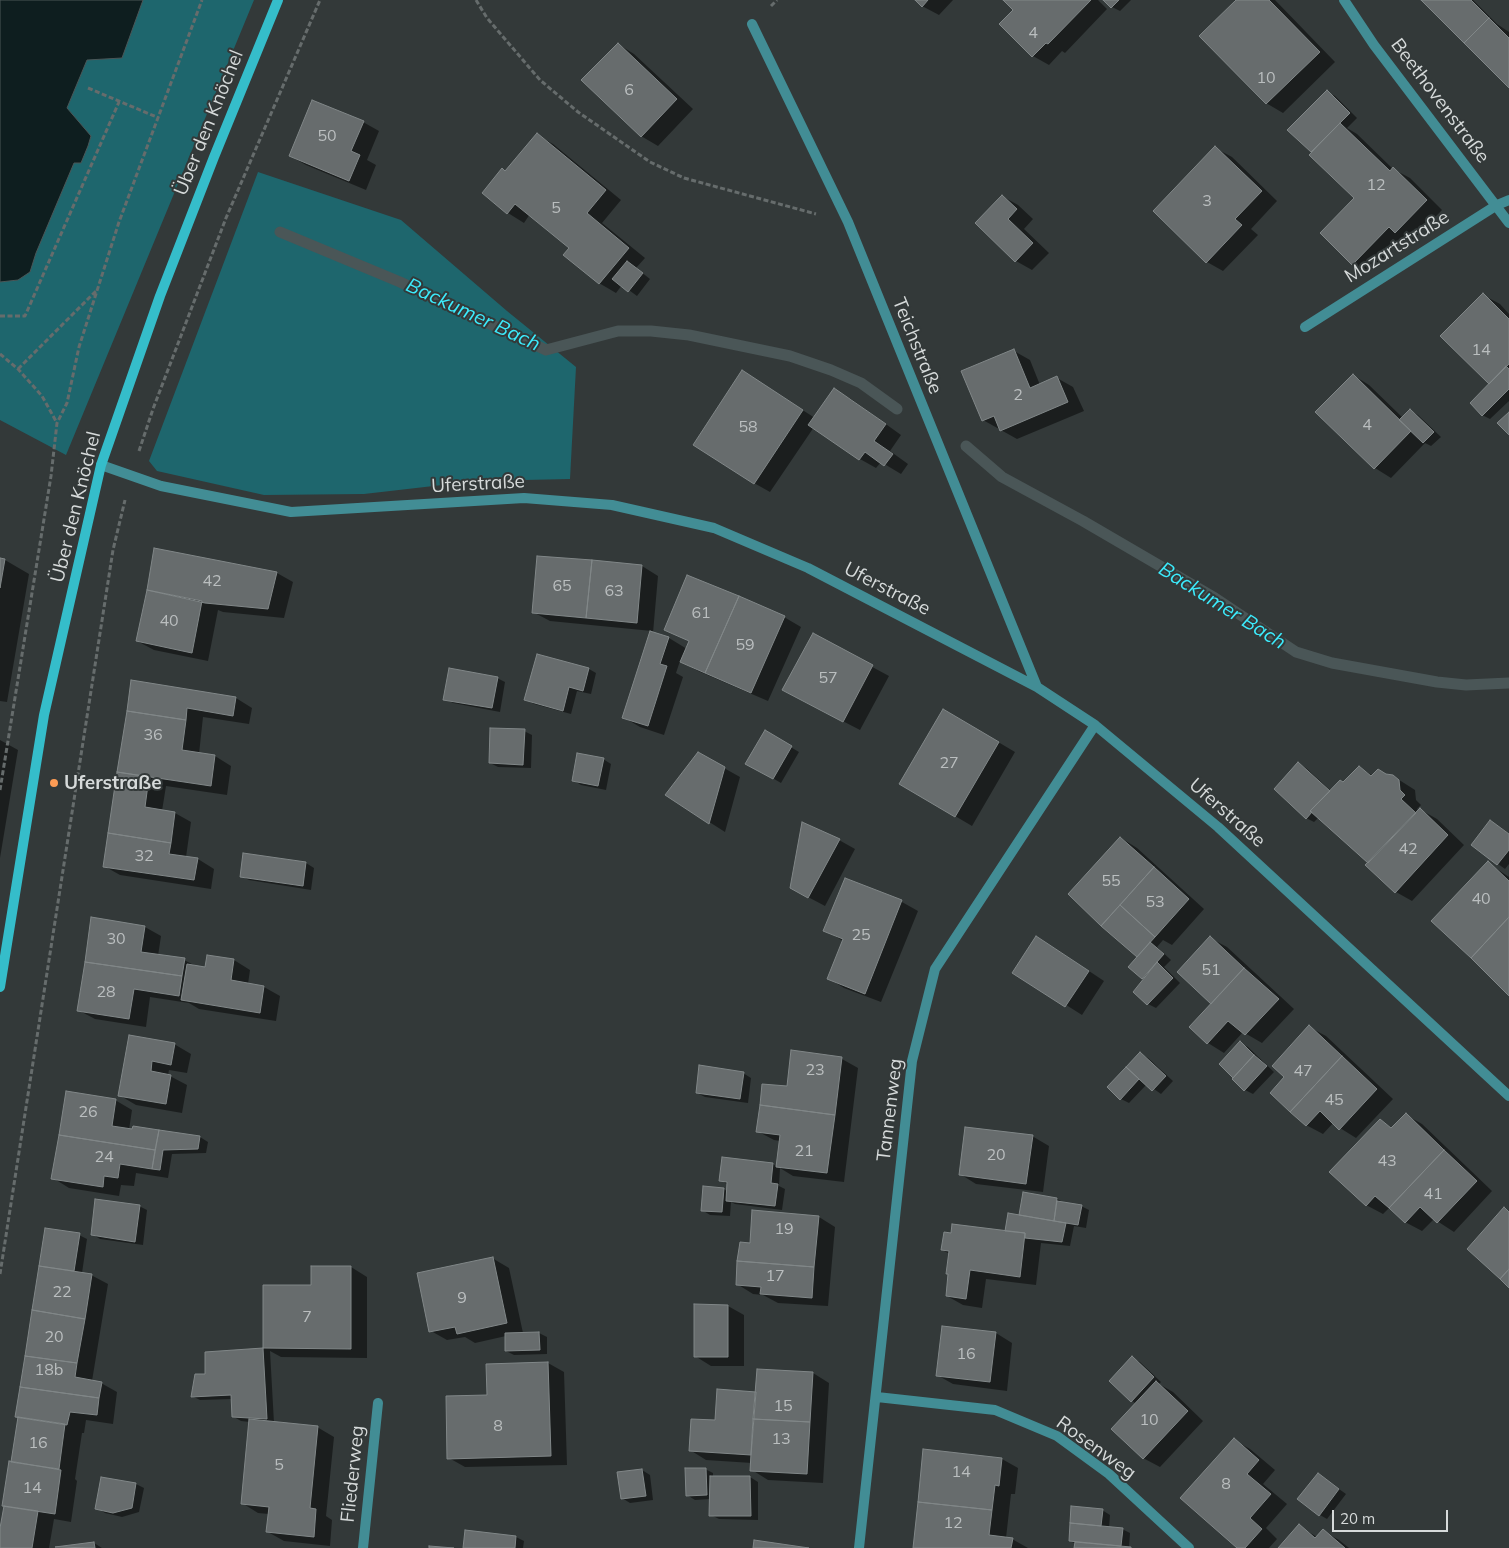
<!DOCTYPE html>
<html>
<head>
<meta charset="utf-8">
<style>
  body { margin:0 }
  #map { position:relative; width:1509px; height:1548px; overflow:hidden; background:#333939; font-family:Mulish,sans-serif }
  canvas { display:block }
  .scale { position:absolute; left:1332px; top:1510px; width:116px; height:22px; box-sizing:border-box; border:2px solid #d6dada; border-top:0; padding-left:6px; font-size:15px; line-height:18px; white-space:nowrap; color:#d6dada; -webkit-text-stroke:4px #333939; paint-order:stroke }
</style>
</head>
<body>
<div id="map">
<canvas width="1509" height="1548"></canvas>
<div class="scale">20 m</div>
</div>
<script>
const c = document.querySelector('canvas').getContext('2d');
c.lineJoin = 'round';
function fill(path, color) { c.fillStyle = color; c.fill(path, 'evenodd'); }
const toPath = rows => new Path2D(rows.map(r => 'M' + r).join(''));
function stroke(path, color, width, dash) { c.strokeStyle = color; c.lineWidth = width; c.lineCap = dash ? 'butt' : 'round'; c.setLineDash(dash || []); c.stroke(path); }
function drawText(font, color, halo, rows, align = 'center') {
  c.font = font + ' Mulish,sans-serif'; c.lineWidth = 4; c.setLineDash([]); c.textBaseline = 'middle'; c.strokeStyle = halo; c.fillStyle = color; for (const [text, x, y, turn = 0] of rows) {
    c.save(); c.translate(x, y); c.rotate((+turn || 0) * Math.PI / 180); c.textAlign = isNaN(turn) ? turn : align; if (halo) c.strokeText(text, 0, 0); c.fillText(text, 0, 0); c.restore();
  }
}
const green = toPath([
  [0,0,254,0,66,455,0,420],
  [258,172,401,220,507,311,576,367,570,479,477,481,364,494,264,495,157,471,149,461]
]);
const water = toPath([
  [0,0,143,0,122,58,87,60,67,108,91,136,88,146,81,163,74,163,36,253,30,272,18,280,0,282,0,0]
]);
const shadow = toPath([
  [917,0,953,0,939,15,922,6],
  [1005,0,1098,0,1107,9,1065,53,1062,51,1049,65,1033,56,1014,10],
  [1105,0,1131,0,1120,11,1112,7],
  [1234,0,1275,0,1335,62,1283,113,1266,103,1236,1],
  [1423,0,1473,0,1497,24,1509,32,1509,86],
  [618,44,634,54,693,109,658,146,641,136],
  [1327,92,1335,96,1357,118,1347,128,1357,134,1393,169,1410,178,1442,210,1412,241,1404,237,1369,273,1352,264,1356,198,1311,151],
  [363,122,379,131,367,160,376,165,366,190,306,165,290,156],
  [537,135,553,144,621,200,602,223,645,258,636,268,650,279,637,296,622,285,616,293,599,283,571,248,530,214,524,223,508,213,483,192,506,172],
  [1215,148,1232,157,1277,201,1251,229,1258,235,1223,271,1207,262],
  [1002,196,1018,205,1033,219,1024,229,1049,253,1032,270,1016,261],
  [1483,295,1500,304,1509,314,1509,401,1490,419,1482,415,1491,384],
  [1014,351,1030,360,1040,385,1057,378,1073,387,1084,411,1017,439,983,420],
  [743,372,815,418,834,390,851,399,901,435,890,451,908,464,901,474,881,462,876,468,860,459,814,427,770,492,754,483],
  [1353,375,1369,385,1403,418,1410,410,1418,415,1441,437,1431,446,1425,443,1391,478,1375,468,1317,412],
  [155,550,277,573,293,582,284,618,223,612,218,610,208,661,154,650,137,641],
  [0,559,5,560,29,574,7,702,0,701],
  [642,566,658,576,653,633,669,638,687,649,690,642,665,629,784,617,801,627,768,701,698,671,680,661,676,673,683,677,664,735,640,727,623,717,652,631,550,621,533,612],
  [813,635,889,676,860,730,800,699],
  [589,669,596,673,591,694,577,691,571,714,534,704,526,700],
  [497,678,505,682,500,712,453,703,445,699],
  [133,682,236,698,252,708,249,724,203,717,199,754,215,756,231,766,227,795,166,786,162,811,175,813,191,822,186,857,198,859,214,869,211,889,120,875,104,866],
  [944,710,1015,752,972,826,901,784],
  [524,731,532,735,531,768,498,767,490,763],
  [765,732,799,752,781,783,747,763],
  [0,740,18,750,0,858],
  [699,754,740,777,725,832,667,795],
  [603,759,611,764,606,790,581,785,573,780],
  [1298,763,1306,768,1331,791,1344,784,1359,767,1373,776,1393,776,1415,790,1416,800,1421,805,1417,809,1419,812,1421,810,1437,819,1464,845,1412,901,1396,892,1370,863,1319,817,1314,822,1306,818],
  [1491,821,1509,834,1509,864,1505,869,1472,845],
  [1121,838,1137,848,1204,909,1172,945,1163,940,1157,947,1171,960,1164,967,1180,983,1156,1008,1148,1004,1134,991,1144,978,1130,967,1139,956,1069,894],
  [839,840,855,849,825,906,808,897],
  [244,854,306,863,314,868,311,890,249,880,241,876],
  [1488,863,1509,877,1509,994],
  [846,879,902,902,918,911,881,1002,844,988,828,978,843,941,825,930],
  [145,927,161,936,158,956,184,960,196,966,206,968,208,956,234,960,250,970,248,984,264,987,280,996,276,1021,199,1009,189,1003,150,997,146,1027,95,1019,78,1010],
  [1210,938,1227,947,1294,1009,1262,1043,1243,1032,1224,1053,1208,1043,1190,1027,1213,1004],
  [1053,947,1104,981,1082,1015,1014,972],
  [1309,1027,1326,1036,1393,1099,1356,1138,1340,1128,1334,1122,1323,1134,1306,1125,1286,1077],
  [130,1036,174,1044,191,1054,187,1073,169,1070,168,1075,187,1085,182,1113,136,1105,119,1095],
  [1240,1043,1248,1047,1274,1072,1253,1094,1245,1090],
  [793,1052,842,1059,858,1068,844,1182,793,1176,780,1168,779,1186,785,1189,782,1210,735,1204,731,1202,730,1216,710,1215,702,1210,704,1188,724,1189,728,1192,728,1185,721,1180,773,1164,777,1167,780,1141,774,1140,757,1131,788,1088],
  [1141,1054,1148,1058,1173,1081,1161,1094,1147,1084,1129,1103,1121,1099,1108,1087],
  [743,1073,751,1078,748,1103,705,1097,697,1093],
  [115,1100,132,1110,129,1130,134,1130,134,1127,200,1137,208,1142,206,1153,172,1154,168,1178,136,1173,134,1186,121,1185,119,1196,69,1188,53,1178],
  [1406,1115,1422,1124,1492,1191,1454,1232,1434,1219,1422,1231,1405,1222,1390,1207,1383,1214,1366,1205,1380,1120,1392,1128],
  [1032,1136,1049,1146,1043,1192,976,1184,960,1174],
  [1024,1193,1057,1199,1065,1203,1081,1206,1089,1210,1086,1228,1074,1226,1070,1246,1041,1243,1036,1285,986,1279,982,1308,963,1305,947,1296,950,1254,942,1250,1006,1232,1020,1217],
  [139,1206,147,1210,143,1245,100,1239,92,1234],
  [753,1212,819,1217,835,1227,828,1306,778,1303,763,1295,753,1294,737,1284,751,1244],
  [46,1230,79,1235,87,1239,82,1273,91,1275,108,1284,92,1381,101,1383,117,1392,113,1424,86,1420,84,1433,82,1433,75,1479,77,1481,71,1522,54,1519,49,1548,0,1548,0,1536,19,1418,16,1417],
  [492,1258,509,1268,523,1333,539,1333,547,1337,547,1354,514,1355,506,1351,506,1336,475,1343,465,1337,447,1340,431,1331],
  [312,1267,351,1267,367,1277,367,1358,281,1357,270,1351,274,1423,317,1427,334,1437,326,1516,332,1520,330,1546,284,1541,268,1532,269,1514,258,1513,242,1503,250,1422,241,1421,234,1417,233,1399,200,1400,192,1396,206,1376,206,1353,264,1349,265,1286,312,1287],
  [728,1306,744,1315,744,1366,711,1366,695,1356],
  [943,1327,996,1333,1012,1343,1007,1391,953,1384,937,1375],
  [1132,1358,1140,1362,1161,1382,1159,1384,1173,1392,1203,1421,1160,1467,1143,1458,1136,1404,1110,1381],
  [548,1363,564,1372,567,1465,465,1467,449,1458,488,1396,487,1365],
  [813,1373,829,1383,823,1483,768,1480,752,1470,752,1463,706,1460,690,1450,716,1422,757,1394],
  [1234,1440,1250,1449,1275,1470,1263,1484,1287,1504,1266,1528,1277,1539,1269,1548,1239,1548],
  [1002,1459,1018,1468,1015,1494,1011,1494,1006,1538,1012,1539,1028,1548,914,1548],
  [705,1469,713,1473,713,1477,750,1477,758,1482,758,1520,719,1519,711,1515,711,1499,695,1500,687,1495],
  [642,1470,650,1475,653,1500,630,1503,622,1498],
  [1318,1474,1346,1494,1327,1519,1320,1515],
  [136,1484,144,1488,139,1512,122,1517,105,1513,97,1508],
  [1102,1510,1110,1515,1109,1528,1122,1529,1130,1533,1129,1548,1131,1548,1075,1548,1076,1544,1070,1541],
  [1299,1526,1317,1537,1323,1531,1339,1540,1349,1548,1280,1548],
  [466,1531,516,1537,524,1541,523,1548,464,1548],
  [94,1543,102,1548,59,1548]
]);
const stream = toPath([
  [280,232,400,282,546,350,618,331,651,331,689,335,790,356,831,370,861,383,897,409],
  [966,446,1002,477,1083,521,1215,598,1296,652,1332,663,1437,682,1466,685,1509,683]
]);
const building = toPath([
  [915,0,928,0,922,7,915,0],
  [1003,0,1091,0,1048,44,1046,43,1032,57,999,24,1013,10,1003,0],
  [1103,0,1119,0,1111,8,1103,0],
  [1236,0,1269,0,1320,52,1266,104,1199,36,1236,0],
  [1421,0,1471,0,1489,18,1464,43,1421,0],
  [1489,18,1509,38,1509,88,1464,43,1489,18],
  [618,43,677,99,641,137,581,80,618,43],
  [1327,90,1350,113,1311,152,1287,130,1327,90],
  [312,100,364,121,351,151,360,155,349,181,289,156,312,100],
  [1340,123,1390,171,1393,167,1427,200,1395,233,1389,227,1352,265,1320,233,1354,198,1309,155,1340,123],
  [537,133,606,190,587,213,629,248,599,284,563,255,569,248,515,204,507,214,482,193,502,168,505,171,537,133],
  [1215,146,1262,191,1235,219,1242,225,1206,263,1153,211,1215,146],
  [1002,195,1017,209,1008,219,1033,243,1015,262,975,223,1002,195],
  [627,261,643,273,628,292,612,279,627,261],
  [1483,293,1509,319,1509,364,1489,384,1440,336,1483,293],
  [1014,349,1030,388,1057,376,1068,402,1000,431,994,416,982,421,961,371,1014,349],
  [1506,366,1509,369,1509,389,1482,416,1470,403,1506,366],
  [742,370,803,410,754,484,693,445,742,370],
  [1353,374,1411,431,1374,469,1315,412,1353,374],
  [834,388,886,424,874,441,893,454,884,466,865,452,859,460,808,425,834,388],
  [1410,409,1434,432,1423,443,1399,420,1410,409],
  [1509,412,1509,435,1497,423,1509,412],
  [154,548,277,572,268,609,205,603,147,590,154,548],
  [537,556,592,560,586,618,532,613,537,556],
  [0,558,5,559,0,588,0,558],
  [592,560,642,565,637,623,586,618,592,560],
  [687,575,739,596,705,673,680,662,689,641,664,630,687,575],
  [147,590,202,601,192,653,136,641,147,590],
  [739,596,785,616,751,693,705,673,739,596],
  [650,631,669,637,660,664,667,666,648,726,622,718,650,631],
  [813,633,873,665,843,722,782,690,813,633],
  [537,654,589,668,583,691,569,687,563,711,524,700,537,654],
  [449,668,498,677,492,708,443,700,449,668],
  [131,680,236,697,233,716,187,708,186,720,127,711,131,680],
  [943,709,999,742,955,817,899,784,943,709],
  [127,711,186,720,182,750,215,755,211,786,117,772,127,711],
  [490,728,525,729,523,765,489,763,490,728],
  [765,730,792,746,773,779,745,764,765,730],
  [698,752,725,767,709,824,665,795,698,752],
  [577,753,604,758,598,786,572,781,577,753],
  [1298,762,1330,791,1310,811,1312,812,1306,819,1274,789,1298,762],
  [1359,766,1371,776,1378,769,1386,774,1393,775,1399,780,1400,790,1405,795,1401,799,1416,813,1368,863,1310,811,1340,780,1343,782,1359,766],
  [117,772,149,777,145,807,175,812,171,843,108,833,117,772],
  [1420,808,1448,835,1395,893,1365,865,1420,808],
  [1490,820,1509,834,1509,850,1497,865,1471,845,1490,820],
  [802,822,840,839,808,898,790,888,802,822],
  [108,833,171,843,169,854,198,858,194,880,103,867,108,833],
  [1120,837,1154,867,1101,926,1068,894,1120,837],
  [243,853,306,862,303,886,240,877,243,853],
  [1488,861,1509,881,1509,917,1471,958,1431,921,1488,861],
  [1154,867,1189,899,1155,937,1120,905,1154,867],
  [845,878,902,900,865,994,827,979,843,939,823,931,845,878],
  [1120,905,1155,937,1137,957,1101,926,1120,905],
  [91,917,145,926,141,952,185,958,182,976,85,962,91,917],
  [1509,917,1509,996,1471,958,1509,917],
  [1036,936,1089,971,1065,1007,1012,973,1036,936],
  [1210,936,1244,968,1211,1004,1177,972,1210,936],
  [1150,942,1164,954,1142,979,1128,967,1150,942],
  [207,955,234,959,231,980,264,986,260,1013,181,1000,187,964,205,967,207,955],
  [85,962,182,976,179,996,134,989,129,1019,77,1011,85,962],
  [1157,962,1173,978,1147,1005,1133,992,1157,962],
  [1244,968,1279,999,1245,1035,1228,1021,1207,1044,1189,1027,1244,968],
  [1309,1025,1342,1056,1290,1112,1270,1093,1284,1077,1272,1066,1309,1025],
  [129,1035,175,1043,171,1065,152,1061,151,1071,171,1075,166,1104,118,1096,129,1035],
  [1240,1041,1254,1055,1233,1078,1219,1064,1240,1041],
  [791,1050,842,1057,835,1115,760,1105,762,1084,787,1086,791,1050],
  [1140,1052,1166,1076,1152,1091,1126,1067,1140,1052],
  [1254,1055,1267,1066,1244,1091,1232,1079,1254,1055],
  [1342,1056,1377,1089,1339,1130,1320,1111,1306,1126,1290,1112,1342,1056],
  [699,1065,744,1072,740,1099,696,1093,699,1065],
  [1126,1067,1139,1079,1120,1100,1107,1087,1126,1067],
  [66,1091,116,1099,112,1126,132,1129,133,1126,159,1130,155,1150,59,1135,66,1091],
  [760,1105,835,1115,827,1173,776,1167,780,1135,756,1132,760,1105],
  [1406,1113,1444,1150,1389,1208,1375,1196,1366,1206,1329,1172,1380,1119,1391,1128,1406,1113],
  [965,1127,1033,1135,1026,1184,959,1175,965,1127],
  [159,1130,200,1136,198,1149,163,1150,160,1170,152,1169,159,1130],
  [59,1135,155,1150,152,1169,120,1164,118,1178,104,1176,103,1187,51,1179,59,1135],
  [1444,1150,1477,1181,1437,1223,1420,1207,1405,1223,1389,1208,1444,1150],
  [722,1157,773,1163,771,1183,778,1184,775,1206,726,1201,727,1182,719,1181,722,1157],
  [703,1186,724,1188,722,1212,701,1211,703,1186],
  [1023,1192,1057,1198,1054,1221,1019,1215,1023,1192],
  [95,1199,140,1205,135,1242,91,1235,95,1199],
  [1057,1201,1082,1205,1078,1225,1054,1221,1057,1201],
  [1504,1207,1509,1212,1509,1269,1500,1279,1467,1249,1504,1207],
  [752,1210,819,1216,814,1267,737,1261,740,1242,750,1243,752,1210],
  [1008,1213,1066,1223,1062,1242,1025,1238,1025,1233,1005,1231,1008,1213],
  [952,1224,1025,1233,1020,1277,970,1270,966,1299,946,1296,948,1274,946,1274,949,1251,941,1250,944,1232,951,1233,952,1224],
  [45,1228,80,1233,74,1271,39,1266,45,1228],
  [493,1257,507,1323,457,1334,455,1327,429,1332,417,1273,493,1257],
  [737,1261,814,1267,812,1298,760,1294,761,1287,736,1285,737,1261],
  [39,1266,92,1274,85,1319,32,1310,39,1266],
  [311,1266,351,1266,351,1349,263,1348,263,1285,311,1285,311,1266],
  [1509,1269,1509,1288,1500,1279,1509,1269],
  [694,1304,728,1305,728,1357,694,1357,694,1304],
  [32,1310,85,1319,77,1363,25,1356,32,1310],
  [942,1326,996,1332,990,1382,936,1376,942,1326],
  [539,1332,540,1350,505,1351,505,1333,539,1332],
  [263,1348,267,1419,232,1417,231,1395,191,1397,195,1374,205,1374,205,1352,263,1348],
  [25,1356,77,1363,75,1377,102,1382,99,1398,20,1387,25,1356],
  [1132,1356,1154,1377,1131,1402,1109,1381,1132,1356],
  [548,1362,551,1456,447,1459,446,1396,487,1395,486,1364,548,1362],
  [757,1369,813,1372,810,1422,753,1419,757,1369],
  [1156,1381,1188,1411,1143,1459,1111,1429,1156,1381],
  [20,1387,99,1398,97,1415,70,1412,67,1425,15,1417,20,1387],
  [717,1389,756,1392,751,1455,689,1451,691,1419,715,1420,717,1389],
  [18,1417,65,1424,59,1469,11,1462,18,1417],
  [249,1419,318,1426,310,1508,316,1509,314,1537,266,1532,269,1507,241,1504,249,1419],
  [753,1419,810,1422,807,1474,750,1471,753,1419],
  [1234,1438,1259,1460,1247,1474,1271,1494,1250,1518,1262,1529,1245,1548,1237,1548,1180,1498,1234,1438],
  [923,1449,1002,1458,999,1486,995,1485,992,1510,918,1502,923,1449],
  [9,1461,61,1470,55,1514,2,1506,9,1461],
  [685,1468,706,1468,707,1495,686,1496,685,1468],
  [642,1469,646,1496,621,1499,617,1472,642,1469],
  [1318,1473,1339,1489,1319,1516,1297,1499,1318,1473],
  [710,1476,750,1476,751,1516,709,1516,710,1476],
  [101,1477,136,1483,132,1508,113,1513,95,1509,101,1477],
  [918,1502,992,1510,989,1535,1013,1538,1011,1548,913,1548,918,1502],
  [4,1506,38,1511,32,1548,0,1548,0,1528,4,1506],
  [1071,1506,1103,1509,1101,1526,1070,1523,1071,1506],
  [1070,1523,1123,1528,1121,1546,1069,1541,1070,1523],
  [1299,1524,1315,1538,1323,1529,1345,1548,1278,1548,1299,1524],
  [465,1530,516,1536,515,1548,463,1548,465,1530],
  [754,1540,809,1548,753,1548,754,1540],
  [94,1542,95,1548,55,1547,94,1542],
  [1075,1542,1131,1547,1131,1548,1074,1548,1075,1542],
  [429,1546,454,1548,429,1548,429,1546]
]);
const path = toPath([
  [476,0,487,18,540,80,578,112,650,162,684,178,816,214],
  [771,6,777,0],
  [88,88,159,118],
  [0,316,25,316,119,102],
  [0,354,18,369,42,396,57,423],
  [18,369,97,290],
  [139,451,153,409,226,218,320,0],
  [0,790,51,476,57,423,67,403,79,347,119,222,202,0],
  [0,1274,113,550,125,500]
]);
const street = toPath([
  [1344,0,1374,45,1509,223],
  [752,24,848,222,1037,687],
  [1305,327,1497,205,1509,200],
  [101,465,161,486,291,512,524,498,612,505,714,528,808,568,1037,687,1095,725,1218,827,1509,1096],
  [877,1397,995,1410,1057,1436,1109,1474,1189,1548],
  [363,1548,378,1403],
  [859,1548,912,1061,935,969,1095,725]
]);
const secondary = toPath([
  [0,987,44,715,101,465,160,296,214,157,278,0]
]);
const markers = [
  [54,783,5,"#fd9c55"]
];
const numberNames = [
  ["4",1033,33],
  ["10",1266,78],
  ["6",629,90],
  ["50",327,136],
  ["12",1376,185],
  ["3",1207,201],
  ["5",556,208],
  ["14",1481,350],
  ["2",1018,395],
  ["4",1367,425],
  ["58",748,427],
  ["42",212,581],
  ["65",562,586],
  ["63",614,591],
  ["61",701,613],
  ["40",169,621],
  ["59",745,645],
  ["57",828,678],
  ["36",153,735],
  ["27",949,763],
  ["42",1408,849],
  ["32",144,856],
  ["55",1111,881],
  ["40",1481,899],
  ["53",1155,902],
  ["25",861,935],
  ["30",116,939],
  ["51",1211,970],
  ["28",106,992],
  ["23",815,1070],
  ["47",1303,1071],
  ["45",1334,1100],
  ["26",88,1112],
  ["21",804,1151],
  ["20",996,1155],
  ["24",104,1157],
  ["43",1387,1161],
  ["41",1433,1194],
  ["19",784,1229],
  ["17",775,1276],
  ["22",62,1292],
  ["9",462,1298],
  ["7",307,1317],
  ["20",54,1337],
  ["16",966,1354],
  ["18b",49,1370],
  ["15",783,1406],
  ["10",1149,1420],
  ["8",498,1426],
  ["13",781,1439],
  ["16",38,1443],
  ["5",279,1465],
  ["14",961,1472],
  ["8",1226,1484],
  ["14",32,1488],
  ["12",953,1523]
];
const streetNames = [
  ["Beethovenstraße",1440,101,53],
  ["Über den Knöchel",209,123,-68],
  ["Mozartstraße",1397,247,-32],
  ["Teichstraße",917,346,68],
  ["Uferstraße",478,484,-3],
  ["Über den Knöchel",76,507,-76],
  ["Uferstraße",887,589,27],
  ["Uferstraße",1227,813,41],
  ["Tannenweg",890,1110,-83],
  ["Rosenweg",1096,1448,36],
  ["Fliederweg",353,1474,-84]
];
const poiNames = [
  ["Uferstraße",64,783]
];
const waterNames = [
  ["Backumer Bach",473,315,25],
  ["Backumer Bach",1222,606,32]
];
fill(green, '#1e666d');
fill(water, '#0e1e1f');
stroke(water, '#4a5657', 1);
fill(shadow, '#0007');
stroke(stream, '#4a5657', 11);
fill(building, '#676c6d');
stroke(building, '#818788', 1);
stroke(path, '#666c6c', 3, [5, 2.5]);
stroke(street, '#428d95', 10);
stroke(secondary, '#35bdca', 10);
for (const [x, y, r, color] of markers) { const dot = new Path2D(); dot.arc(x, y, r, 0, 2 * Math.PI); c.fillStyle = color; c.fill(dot); stroke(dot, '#333939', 2); }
drawText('16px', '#babebf', null, numberNames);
drawText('19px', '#d6dada', '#333939', streetNames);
drawText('bold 19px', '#d6dada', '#333939', poiNames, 'left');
drawText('italic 20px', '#3cebfc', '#333939', waterNames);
</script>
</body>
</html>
